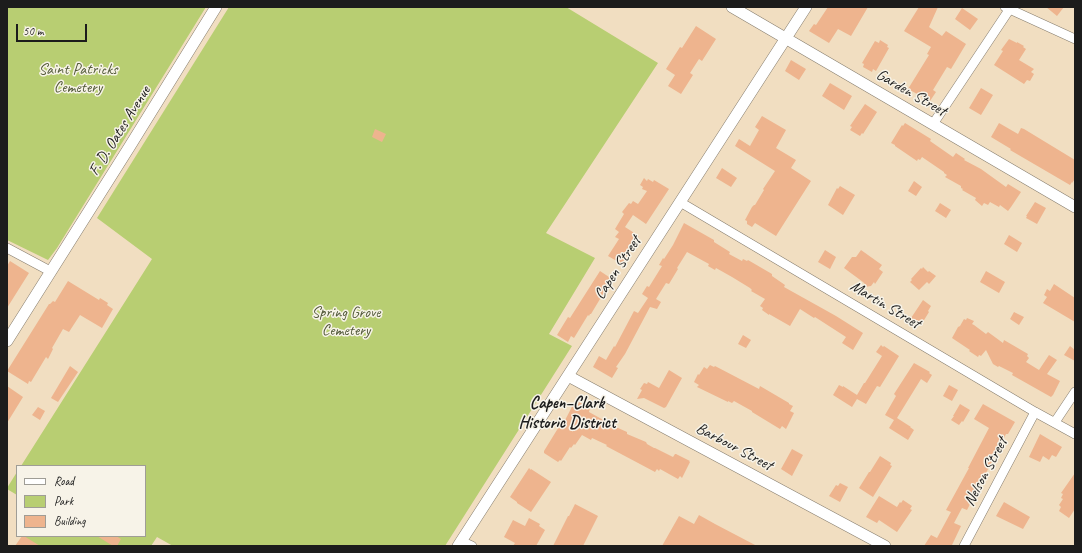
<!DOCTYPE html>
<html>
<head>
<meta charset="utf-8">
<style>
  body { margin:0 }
  #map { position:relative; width:1082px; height:553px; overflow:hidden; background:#f1dec1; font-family:Caveat,sans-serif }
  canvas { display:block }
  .frame { position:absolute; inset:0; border:8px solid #1c1c1c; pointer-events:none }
  .legend { position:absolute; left:16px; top:465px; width:130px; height:72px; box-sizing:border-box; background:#f7f3e8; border:1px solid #9f9d96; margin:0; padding:5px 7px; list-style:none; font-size:12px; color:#1c1c1c }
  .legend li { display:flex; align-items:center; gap:8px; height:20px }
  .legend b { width:20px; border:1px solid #9f9d96 }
  .scale { position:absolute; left:16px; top:24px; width:71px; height:18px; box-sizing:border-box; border:2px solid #1c1c1c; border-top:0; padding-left:5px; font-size:12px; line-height:14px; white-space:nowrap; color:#1c1c1c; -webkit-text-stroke:3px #f7f3e8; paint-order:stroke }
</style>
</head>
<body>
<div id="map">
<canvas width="1082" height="553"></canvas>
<div class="frame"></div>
<ul class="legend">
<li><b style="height:5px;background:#fff"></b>Road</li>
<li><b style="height:11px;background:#b8ce72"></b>Park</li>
<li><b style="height:11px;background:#eeb48e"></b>Building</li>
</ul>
<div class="scale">50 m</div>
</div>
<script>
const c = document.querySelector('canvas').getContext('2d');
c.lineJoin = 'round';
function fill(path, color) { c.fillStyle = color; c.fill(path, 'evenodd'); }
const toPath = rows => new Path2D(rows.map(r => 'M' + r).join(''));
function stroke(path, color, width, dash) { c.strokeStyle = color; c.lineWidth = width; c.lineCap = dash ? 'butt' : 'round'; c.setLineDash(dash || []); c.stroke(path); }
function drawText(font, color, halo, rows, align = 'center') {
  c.font = font + ' Caveat,sans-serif'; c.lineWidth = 3; c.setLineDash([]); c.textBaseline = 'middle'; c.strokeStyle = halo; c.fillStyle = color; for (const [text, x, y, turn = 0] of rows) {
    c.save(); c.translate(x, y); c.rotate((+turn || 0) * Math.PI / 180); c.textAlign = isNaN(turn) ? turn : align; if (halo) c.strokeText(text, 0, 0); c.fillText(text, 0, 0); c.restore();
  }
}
const green = toPath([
  [7,7,206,7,57,248,48,260,7,240],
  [229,7,566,7,658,63,546,233,595,258,549,334,572,346,445,546,173,546,157,537,151,546,39,546,21,536,145,536,145,466,21,466,152,259,97,218],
  [17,472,17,495,7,489,7,488]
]);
const building = toPath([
  [828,7,868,7,851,36,838,29,829,43,809,31,814,24,816,25],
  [919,7,938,7,929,27,942,36,946,31,966,44,951,69,947,67,933,90,936,92,930,101,908,89,929,55,927,54,931,47,904,31],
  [1046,7,1064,7,1057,16],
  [962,8,978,19,970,30,955,19],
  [696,26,716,39,702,61,699,59,690,73,693,75,681,94,668,86,675,75,666,69,680,47,682,48],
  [1009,39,1017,43,1017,42,1024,46,1023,47,1026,49,1019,60,1034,69,1031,72,1034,74,1030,81,1027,80,1024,84,994,65,1003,51,1001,50],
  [880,40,888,45,887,47,889,48,876,71,873,69,872,72,863,67,864,64,862,63,875,41,879,43],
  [791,60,806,69,799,80,785,71],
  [830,83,852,96,844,110,822,96],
  [981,88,993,95,981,115,969,108],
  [865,104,877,112,863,134,862,133,860,136,850,130,852,127,850,126],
  [762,116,786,130,776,148,796,160,791,168,811,181,776,236,755,223,752,227,747,224,747,221,745,220,752,207,754,205,755,205,764,190,763,189,775,171,735,146,739,139,750,146,759,130,755,127],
  [905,123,931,139,930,141,953,157,956,153,965,159,964,160,981,169,1006,187,1008,184,1021,192,1011,207,1008,211,1000,205,999,207,990,202,988,205,984,203,982,206,975,200,976,198,962,190,963,189,961,188,961,186,945,177,947,175,944,173,944,172,922,157,920,160,918,159,917,161,895,146,895,145,891,143,902,125,903,126],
  [999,123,1018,134,1021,128,1024,129,1075,160,1075,179,1072,183,1072,182,1070,185,1010,150,1011,149,991,137],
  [375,129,386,134,382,142,372,137],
  [722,168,737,178,731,187,716,178],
  [644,178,647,181,648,179,653,182,654,180,669,189,646,224,633,215,625,227,639,236,622,264,608,256,619,239,615,237,619,232,615,229,624,214,622,212,629,203,631,204,633,201,638,204,647,191,642,189,643,187,640,185],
  [914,181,922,187,916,196,908,191],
  [840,186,855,195,843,215,828,205,837,188,838,189],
  [1035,202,1046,208,1037,224,1026,218,1027,216,1026,216],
  [940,203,951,210,946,218,935,211],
  [684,223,714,240,714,242,730,252,729,254,742,261,743,259,747,261,748,260,772,274,772,276,785,285,784,287,836,316,863,333,853,350,842,343,846,337,815,317,814,318,800,309,790,326,769,314,769,315,762,310,763,308,760,306,765,299,751,291,752,290,750,288,732,277,716,268,715,270,708,266,709,264,687,252,677,268,678,269,669,284,666,283,656,299,661,302,657,309,650,307,625,354,616,367,618,368,612,378,593,367,599,356,606,360,614,346,615,347,634,311,638,313,648,298,642,294,647,286,649,287,662,266,659,265,663,258,664,259,673,245],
  [1009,235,1022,243,1017,252,1004,244],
  [825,250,836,257,830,269,818,262],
  [861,250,882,265,879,269,883,272,875,284,874,282,871,286,865,287,865,284,863,282,844,268,852,257,856,257],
  [10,261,29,273,7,308,7,266],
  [923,267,928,272,929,271,936,276,929,284,927,282,919,290,910,282,912,280,911,279,921,268,922,269],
  [600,271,612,279,591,314,590,314,589,316,588,315,574,338,571,336,568,342,557,335,568,317,570,318],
  [986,271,1005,282,999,293,980,282],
  [68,281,99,300,100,298,108,303,107,305,113,309,102,328,80,315,69,332,63,329,52,348,53,349,48,359,46,357,31,382,29,381,28,384,7,371,49,304,50,304,53,301,55,302],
  [1054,284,1075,298,1075,322,1043,303,1047,297,1044,295,1047,289,1050,291],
  [923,300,931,306,928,311,929,312,921,325,911,318],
  [1014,312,1024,317,1019,325,1010,319],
  [967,318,974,321,972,324,974,325,986,334,988,332,1003,343,1004,340,1028,354,1027,356,1029,358,1026,362,1039,370,1049,355,1057,360,1047,374,1060,381,1053,395,1051,397,1012,375,1013,373,999,366,998,367,993,364,986,350,981,356,979,355,978,357,969,351,970,350,952,338,958,327,960,326,964,319,966,320],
  [743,335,751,340,746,348,738,344],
  [881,345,883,347,884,346,899,356,880,387,877,386,866,404,857,399,852,407,833,395,839,385,843,387,843,386,857,395,864,383,865,383,882,356,876,352],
  [1070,346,1075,350,1075,361,1064,355],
  [914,363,930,372,929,373,932,375,927,383,921,379,897,418,911,427,910,427,914,430,908,440,889,428,894,420,885,415,896,396,894,394],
  [710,365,714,367,715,366,759,389,760,386,789,403,789,404,793,406,790,411,794,413,786,429,782,426,780,429,752,412,752,411,734,401,732,403,728,401,728,402,697,387,699,385,694,382,698,374,699,375,704,367,707,369],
  [70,366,78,372,58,402,51,398],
  [669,370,682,378,666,407,664,408,644,398,637,399,642,390,640,389,644,383,647,384,648,382,659,388],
  [949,385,958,390,952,401,943,396],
  [7,386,23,397,7,423],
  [575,401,577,401,590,408,589,412,607,422,607,423,627,432,627,434,646,442,647,444,654,448,655,448,673,457,675,454,676,454,690,461,689,462,690,462,682,478,680,476,678,479,660,469,659,471,657,469,655,472,606,446,607,445,592,438,591,440,582,435,575,445,574,444,571,448,570,447,561,461,560,460,558,462,544,453,544,451,560,425,562,426],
  [960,404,970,410,963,422,962,421,959,425,951,420,954,416,953,416],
  [983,404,1015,422,1008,434,1006,434,967,510,962,508,954,523,961,526,952,545,954,546,924,546,931,535,937,538,951,512,946,510,969,468,968,468,989,428,974,419],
  [38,407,45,411,40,420,32,415],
  [1040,434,1062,447,1056,457,1052,455,1049,460,1043,456,1040,462,1029,457],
  [792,449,803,455,792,476,781,469],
  [880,456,891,463,890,465,892,466,873,497,859,488,869,472,870,472],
  [529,468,531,470,531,469,551,482,531,512,517,503,517,502,510,497],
  [1075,473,1075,509,1069,518,1059,511,1061,507,1059,505,1063,499,1061,498,1063,494,1061,493],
  [840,483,848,487,840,502,829,496,836,485,838,486],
  [879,496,897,507,900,502,901,503,903,500,912,506,910,509,912,510,897,532,879,520,877,523,866,517],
  [1004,502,1030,517,1023,529,996,516],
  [575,504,598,516,583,546,553,546,568,516,569,516],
  [699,515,715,524,757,546,662,546,679,516,694,524],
  [529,518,540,524,539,526,545,530,536,546,513,546,515,543,504,537,513,520,525,526],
  [22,536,24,536,40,546,15,546],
  [97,536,116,536,121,539,117,546,113,546]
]);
const minor = toPath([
  [1005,7,1075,39],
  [933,124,1011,7],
  [680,202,1035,412,1075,434],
  [7,248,50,271],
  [1055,422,1075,392],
  [461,541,472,546],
  [964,546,1035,412]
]);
const tertiary = toPath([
  [732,7,1075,207],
  [7,341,130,146,216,7],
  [568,376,885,546],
  [458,546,806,7]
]);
const parkNames = [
  ["Saint Patricks",78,70],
  ["Cemetery",78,88],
  ["Spring Grove",346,313],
  ["Cemetery",346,331]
];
const streetNames = [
  ["Garden Street",911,93,30],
  ["F. D. Oates Avenue",120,131,-58],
  ["Capen Street",618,268,-57],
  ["Martin Street",885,305,31],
  ["Barbour Street",734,447,28],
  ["Nelson Street",986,472,-62]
];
const neighbourhoodNames = [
  ["Capen–Clark",567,404],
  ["Historic District",567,424]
];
fill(green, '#b8ce72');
fill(building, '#eeb48e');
stroke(minor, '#867d6e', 10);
stroke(tertiary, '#867d6e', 12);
stroke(minor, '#fff', 9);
stroke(tertiary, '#fff', 11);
drawText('16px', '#535a3a', '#f7f3e8', parkNames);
drawText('16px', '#1c1c1c', '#f7f3e8', streetNames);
drawText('bold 17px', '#1c1c1c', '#f7f3e8', neighbourhoodNames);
</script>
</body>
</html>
